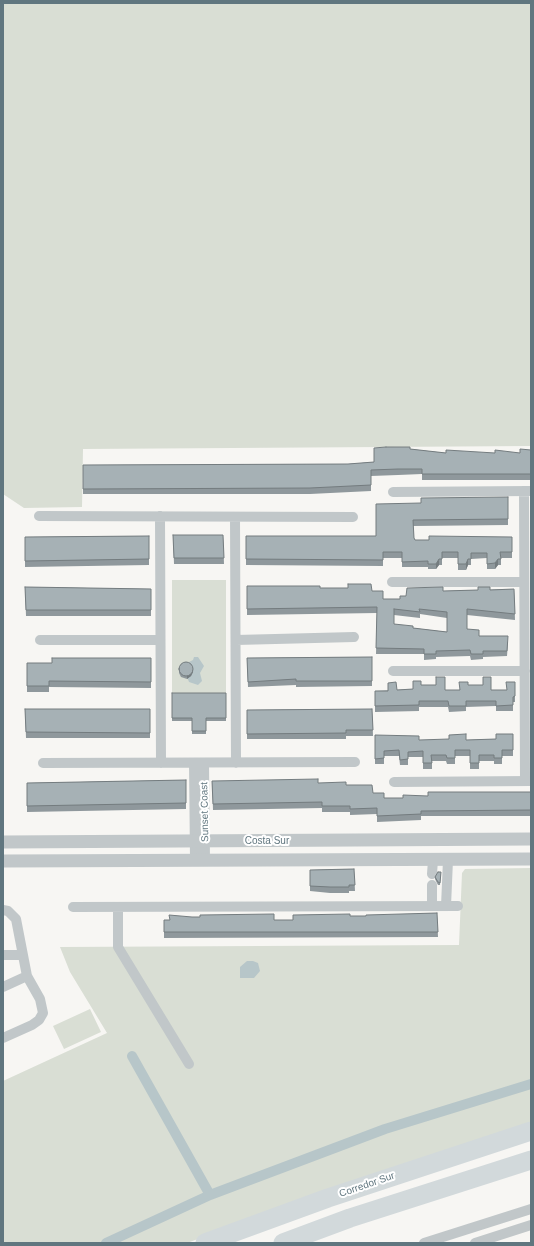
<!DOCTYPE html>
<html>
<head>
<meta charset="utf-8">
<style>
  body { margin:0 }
  #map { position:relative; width:534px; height:1246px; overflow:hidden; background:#f7f6f3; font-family:Arial,sans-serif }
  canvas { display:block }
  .frame { position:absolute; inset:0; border:4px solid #60767f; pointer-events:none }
</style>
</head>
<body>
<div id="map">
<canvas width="534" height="1246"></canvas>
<div class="frame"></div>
</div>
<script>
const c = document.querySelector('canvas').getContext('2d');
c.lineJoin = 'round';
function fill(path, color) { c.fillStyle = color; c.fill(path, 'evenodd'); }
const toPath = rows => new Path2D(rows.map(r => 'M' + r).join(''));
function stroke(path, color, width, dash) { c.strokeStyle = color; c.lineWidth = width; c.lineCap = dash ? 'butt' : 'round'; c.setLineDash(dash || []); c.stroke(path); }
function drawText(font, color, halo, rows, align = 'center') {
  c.font = font + ' Arial,sans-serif'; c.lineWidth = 4; c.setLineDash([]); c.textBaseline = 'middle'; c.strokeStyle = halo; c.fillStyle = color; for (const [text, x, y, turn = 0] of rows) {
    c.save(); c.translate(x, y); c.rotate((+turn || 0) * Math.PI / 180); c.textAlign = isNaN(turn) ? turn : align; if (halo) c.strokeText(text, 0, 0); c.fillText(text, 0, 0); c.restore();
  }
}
const green = toPath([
  [3,3,531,3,531,446,83,449,82,507,24,508,3,494],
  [172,580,226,580,226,696,172,696],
  [531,868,531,1125,372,1175,187,1243,3,1243,3,1081,107,1033,70,972,60,947,459,945,462,873,465,869],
  [90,1009,101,1032,64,1049,53,1026]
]);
const water = toPath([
  [194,657,198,657,204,666,200,673,202,681,198,685,189,682,186,674,189,662,193,660],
  [247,961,253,961,258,963,260,971,254,978,240,978,240,967]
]);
const canal = toPath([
  [210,1195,385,1129,531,1084],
  [106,1243,210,1195,132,1056]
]);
const minor = toPath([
  [524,491,525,781],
  [393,492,531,491],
  [39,516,353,517],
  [160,516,161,763],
  [235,517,236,763],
  [392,582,524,582],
  [40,640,160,640],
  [236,640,354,637],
  [393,671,525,671],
  [43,763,355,762],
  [194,763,195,860],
  [204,763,205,860],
  [394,782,531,781],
  [432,874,433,860],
  [432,885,432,906],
  [446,906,448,860],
  [73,907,458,906],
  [118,907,118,947,189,1064],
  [3,910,8,911,16,919,27,976,40,999,43,1013,39,1020,32,1025,3,1038],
  [3,955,21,955],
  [3,987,27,976],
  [424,1243,531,1209],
  [475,1243,531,1225]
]);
const tertiary = toPath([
  [3,842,531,839],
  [3,861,531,859]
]);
const motorway = toPath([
  [205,1243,328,1198,531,1131],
  [283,1243,350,1218,531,1160]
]);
const wall = toPath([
  [410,449,446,453,520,453,531,450,531,480,422,480,422,474,398,475,371,476,371,491,310,494,83,494,83,465,348,464,374,462],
  [508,497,508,525,413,526,414,538,415,540,429,540,512,537,512,558,501,558,501,565,498,565,495,569,487,569,487,558,471,559,471,565,468,565,466,570,458,570,458,558,442,558,442,565,439,565,436,569,428,569,428,567,402,567,402,558,383,558,383,566,246,565,246,536,376,536,421,503],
  [173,535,223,535,224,564,174,564],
  [149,536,149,565,25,567,25,537],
  [247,586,320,588,372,591,383,599,400,599,406,596,443,591,514,589,515,620,467,615,467,629,479,636,508,642,507,656,483,657,483,659,471,660,470,656,436,657,436,659,424,660,424,654,376,654,377,613,247,615],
  [420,614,447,618,447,632,413,628,394,624,394,615,420,618],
  [25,587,151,589,151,616,26,616],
  [372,657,372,686,296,687,296,685,248,687,247,658],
  [151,658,151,688,49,687,49,692,27,692,27,663,52,663],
  [179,670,193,672,191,676,187,679,181,677,179,673],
  [515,682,515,702,513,702,513,711,496,711,496,706,466,707,466,711,449,712,448,707,419,707,419,711,375,712,375,691,413,689,421,685,445,690,459,690,468,685,491,690,507,690],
  [172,693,226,693,226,721,206,721,206,734,192,734,192,721,172,721],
  [25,709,150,709,150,738,26,738],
  [372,709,373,736,346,736,346,739,247,739,247,710],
  [513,734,513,756,502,756,502,764,494,764,494,761,479,761,479,769,470,769,470,756,455,756,455,764,447,764,446,761,432,761,432,769,423,769,423,757,408,757,408,765,400,765,399,756,384,756,384,764,375,764,375,735,419,740,466,740,496,739],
  [186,780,186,809,27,812,27,783],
  [212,781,318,783,346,785,373,793,384,798,403,798,428,796,531,792,531,816,421,816,421,820,377,822,377,814,350,815,350,812,322,812,322,808,213,810],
  [354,869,355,891,349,891,349,893,330,893,310,891,310,870],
  [441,872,440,885,438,885,435,879,435,877],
  [437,913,438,937,164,938,164,920,169,920,192,917,274,920,293,920,350,916,366,916]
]);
const shadedWall = toPath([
  [439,559,439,565,436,569,436,564],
  [468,559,468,565,466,570,466,564],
  [498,559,498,565,495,569,495,563],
  [193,669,193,672,191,676,187,679,187,676]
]);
const building = toPath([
  [386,447,410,447,410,449,446,453,446,450,495,453,495,450,520,453,520,449,531,450,531,474,422,474,422,469,398,469,371,470,371,485,310,488,83,489,83,465,348,464,374,462,374,448,386,447],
  [508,497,508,519,413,520,414,538,415,540,429,540,429,536,512,537,512,552,500,552,501,559,498,559,495,563,487,564,487,553,471,553,471,559,468,559,466,564,458,564,458,552,442,552,442,559,439,559,436,564,428,564,428,561,402,562,402,552,383,552,383,560,246,559,246,536,376,536,376,504,421,503,421,498,508,497],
  [173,535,223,535,224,558,174,558,173,535],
  [149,536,149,559,25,561,25,537,149,536],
  [348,584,371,584,372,591,383,591,383,599,400,599,400,596,406,596,407,588,443,587,443,591,478,590,478,587,490,587,490,590,514,589,515,614,467,609,467,629,479,630,479,636,508,636,507,651,483,651,483,654,471,654,470,650,436,651,436,654,424,654,424,649,376,648,377,607,247,609,247,586,320,586,320,588,348,588,348,584],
  [394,609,420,612,419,609,447,612,447,632,413,628,413,626,394,624,394,609],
  [25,587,151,589,151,610,26,610,25,587],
  [372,657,372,681,296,681,296,679,248,682,247,658,372,657],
  [52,658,151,658,151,682,49,681,49,686,27,686,27,663,52,663,52,658],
  '179 669a7 7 0 1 1 14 0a7 7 0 1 1-14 0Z',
  [436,677,445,677,445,690,460,690,459,682,468,682,468,685,483,685,483,677,491,677,491,690,507,690,506,682,515,682,515,696,513,697,513,705,496,706,496,701,466,701,466,706,449,706,448,701,419,701,419,705,375,706,375,691,388,691,388,683,396,682,397,690,413,689,413,681,421,681,421,685,436,685,436,677],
  [172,693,226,693,226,718,206,718,206,731,192,731,192,718,172,718,172,693],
  [25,709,150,709,150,733,26,732,25,709],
  [372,709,373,730,346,730,346,733,247,734,247,710,372,709],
  [466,734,466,740,496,739,496,734,513,734,513,750,502,750,502,758,494,758,494,755,479,755,479,763,470,763,470,750,455,750,455,758,447,758,446,755,431,755,432,763,423,763,423,751,408,752,408,759,400,760,399,750,384,751,384,758,375,759,375,735,419,736,419,740,449,739,449,735,466,734],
  [318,779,318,783,346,782,346,785,372,785,373,793,384,793,384,798,403,798,403,795,428,796,428,792,531,792,531,810,421,811,421,814,377,816,377,808,350,809,350,806,322,806,322,802,213,804,212,781,318,779],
  [186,780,186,803,27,806,27,783,186,780],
  [354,869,355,885,349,885,349,887,330,887,310,886,310,870,354,869],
  [438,872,441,872,440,883,438,882,435,877,438,872],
  [437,913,438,932,164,932,164,920,170,920,169,915,192,917,200,917,200,915,274,914,274,920,293,920,293,915,350,914,350,916,366,916,366,915,437,913]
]);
const streetNames = [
  ["Sunset Coast",205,812,-91],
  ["Costa Sur",267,841],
  ["Corredor Sur",367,1185,-19]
];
fill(green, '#d9ded4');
fill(water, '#b7c6c9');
stroke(canal, '#b7c6c9', 10);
stroke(minor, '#c1c7c9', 10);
stroke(tertiary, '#c1c7c9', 13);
stroke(motorway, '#d2d9db', 19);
fill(wall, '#8f989c');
fill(shadedWall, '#747c7f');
fill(building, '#a6b1b5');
stroke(building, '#747c7f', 1);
drawText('10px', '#60767f', '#fff', streetNames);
</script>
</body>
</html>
